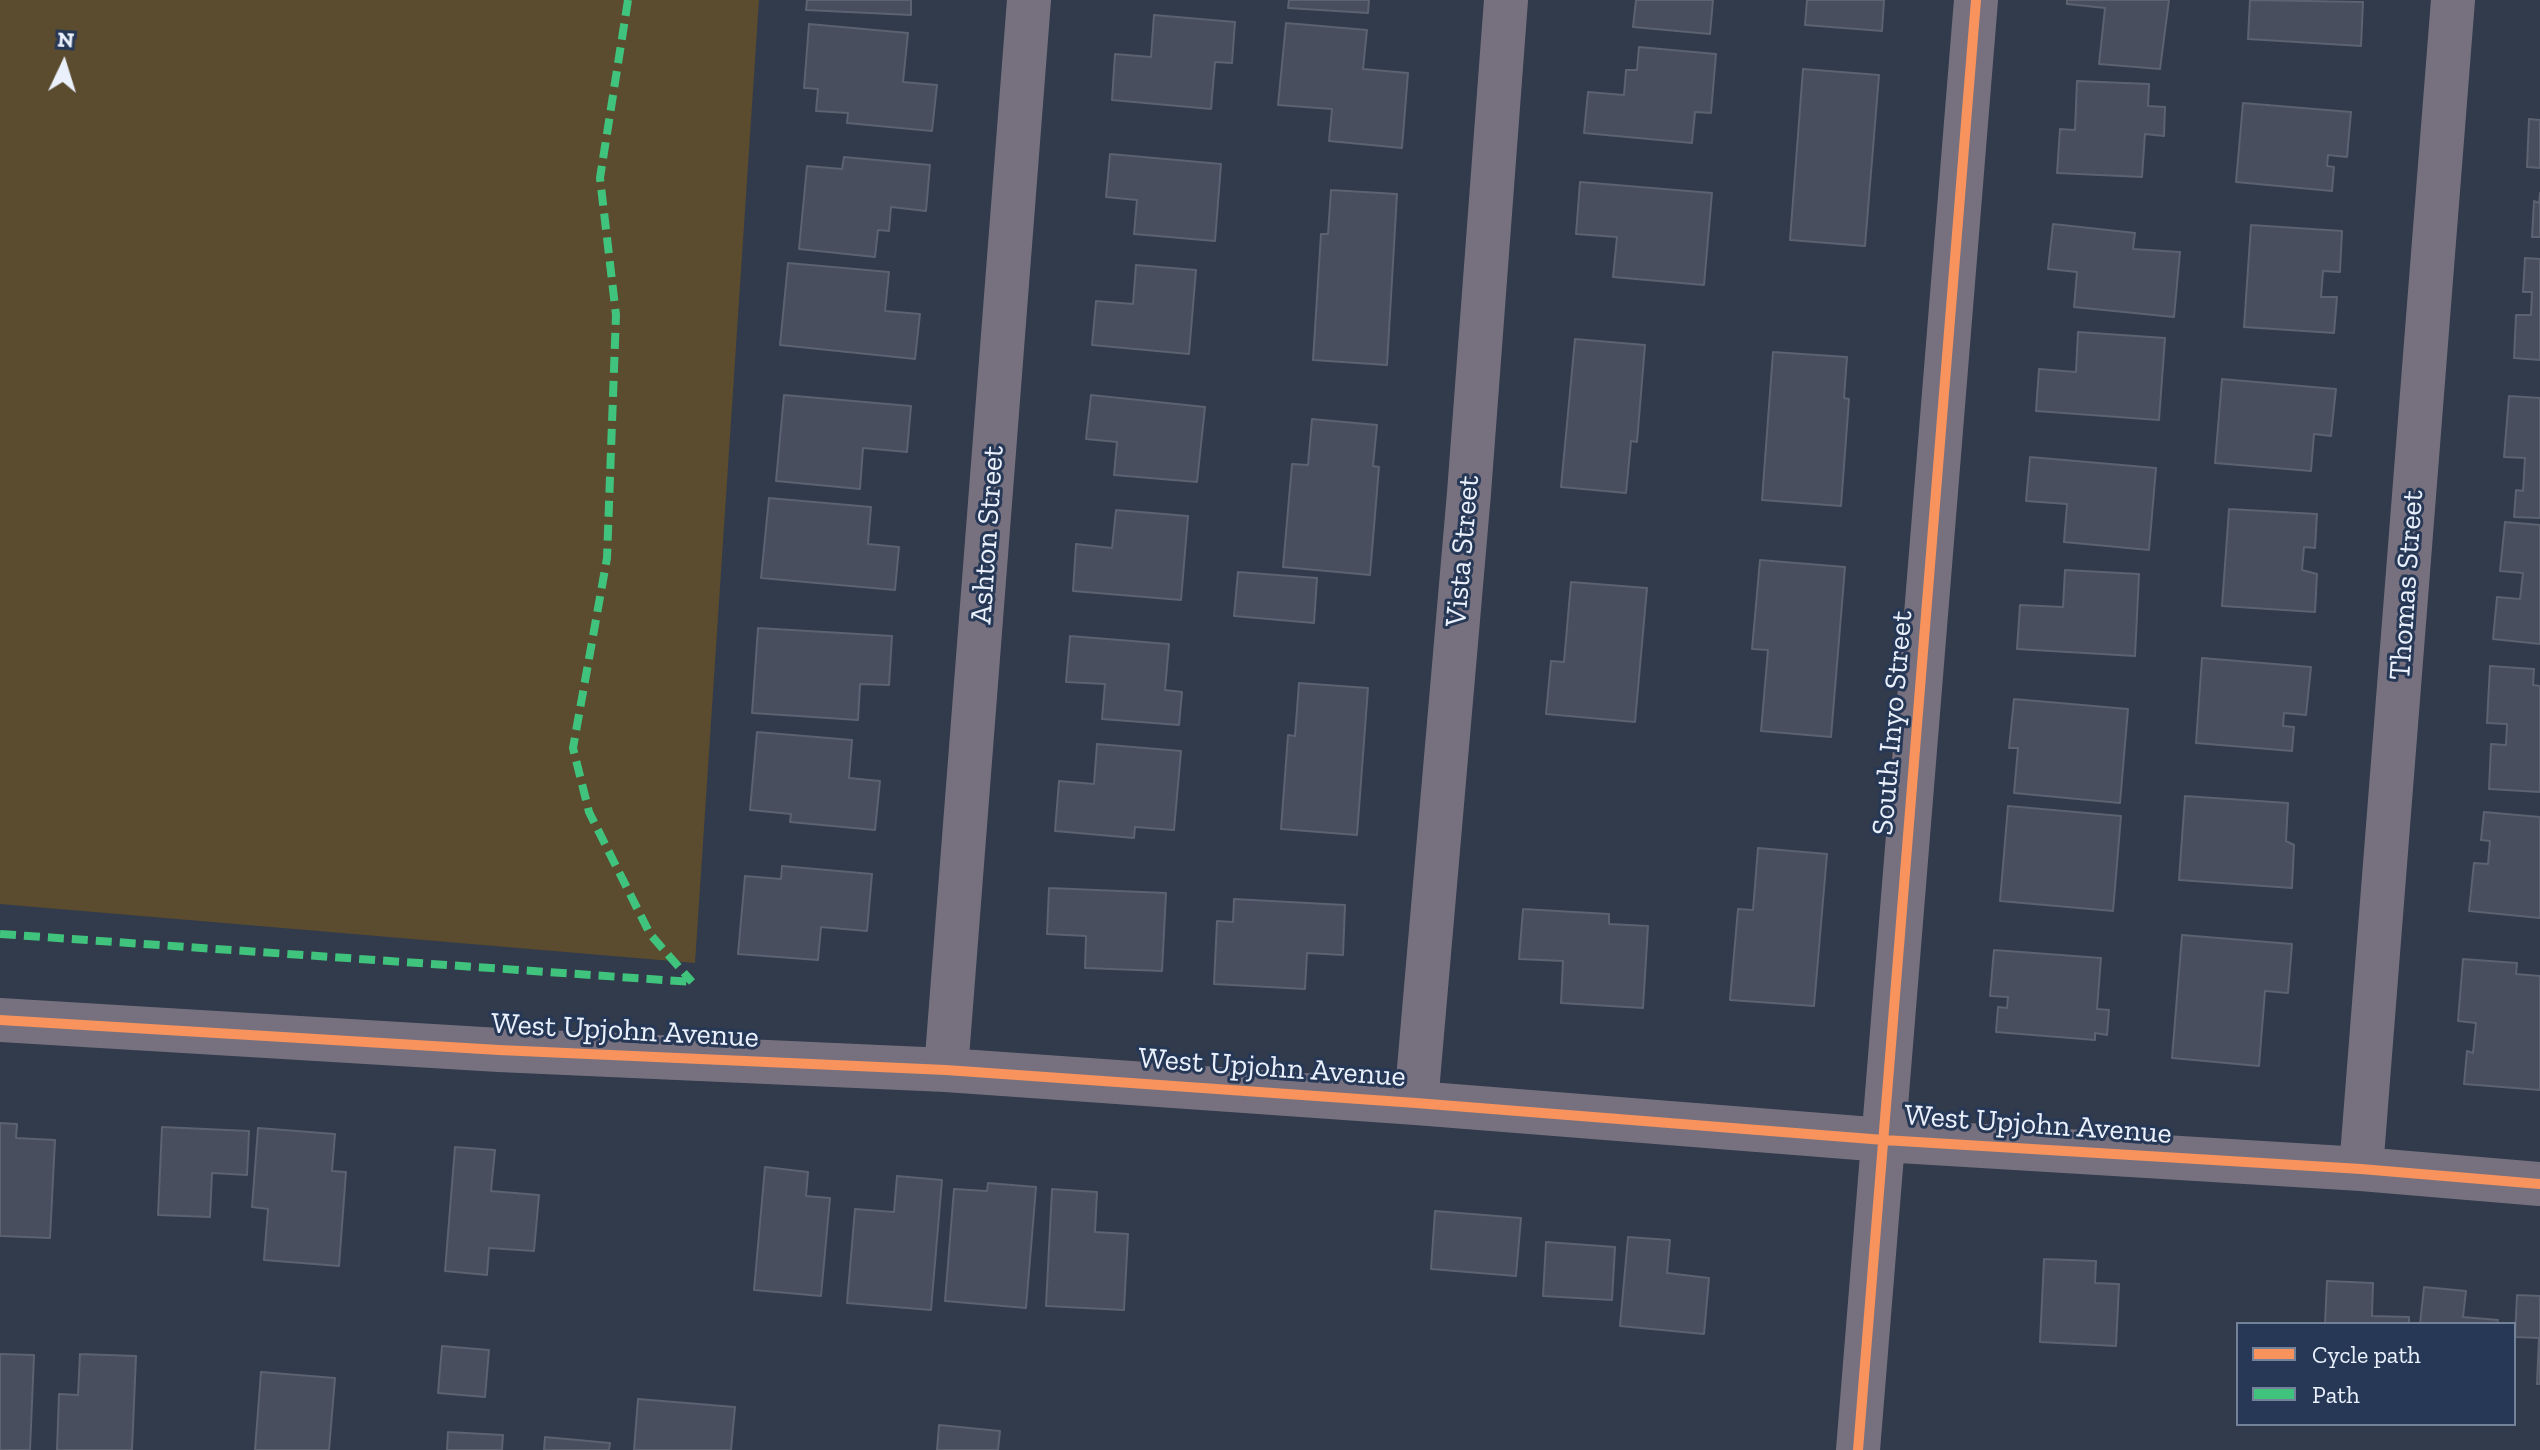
<!DOCTYPE html>
<html>
<head>
<meta charset="utf-8">
<style>
  body { margin:0 }
  #map { position:relative; width:2540px; height:1450px; overflow:hidden; background:#313b4b; font-family:"Zilla Slab",serif }
  canvas { display:block }
  .legend { position:absolute; left:2236px; top:1322px; width:280px; height:104px; box-sizing:border-box; background:#263856; border:2px solid #748299; margin:0; padding:10px 14px; list-style:none; font-size:24px; color:#eaf1fd }
  .legend li { display:flex; align-items:center; gap:16px; height:40px }
  .legend b { width:40px; border:2px solid #748299 }
  .north { position:absolute; left:24px; top:24px; width:80px; height:80px; -webkit-text-stroke:6px #263856; paint-order:stroke; rotate:4deg; font-size:22px; font-weight:700; line-height:32px; text-align:center; color:#eaf1fd }
  .north::after { content:''; display:block; margin:auto; width:28px; height:36px; background:#eaf1fd; clip-path:polygon(50% 0,100% 100%,50% 72%,0 100%) }
</style>
</head>
<body>
<div id="map">
<canvas width="2540" height="1450"></canvas>
<ul class="legend">
<li><b style="height:10px;background:#f8935d"></b>Cycle path</li>
<li><b style="height:10px;background:#40c37c"></b>Path</li>
</ul>
<div class="north">N</div>
</div>
<script>
const c = document.querySelector('canvas').getContext('2d');
c.lineJoin = 'round';
function fill(path, color) { c.fillStyle = color; c.fill(path, 'evenodd'); }
const toPath = rows => new Path2D(rows.map(r => 'M' + r).join(''));
function stroke(path, color, width, dash) { c.strokeStyle = color; c.lineWidth = width; c.lineCap = dash ? 'butt' : 'round'; c.setLineDash(dash || []); c.stroke(path); }
function drawText(font, color, halo, rows, align = 'center') {
  c.font = font + ' "Zilla Slab",serif'; c.lineWidth = 6; c.setLineDash([]); c.textBaseline = 'middle'; c.strokeStyle = halo; c.fillStyle = color; for (const [text, x, y, turn = 0] of rows) {
    c.save(); c.translate(x, y); c.rotate((+turn || 0) * Math.PI / 180); c.textAlign = isNaN(turn) ? turn : align; if (halo) c.strokeText(text, 0, 0); c.fillText(text, 0, 0); c.restore();
  }
}
const green = toPath([
  [0,0,759,0,695,963,0,904]
]);
const building = toPath([
  [807,0,911,0,911,15,806,10,807,0],
  [1289,0,1369,0,1368,13,1288,8,1289,0],
  [1636,0,1713,0,1710,34,1633,27,1636,0],
  [1807,0,1884,0,1882,31,1805,25,1807,0],
  [2067,0,2169,0,2160,69,2099,64,2105,8,2067,4,2067,0],
  [2250,0,2363,2,2361,46,2248,39,2250,0],
  [1154,15,1235,22,1232,63,1215,62,1211,109,1112,100,1115,54,1151,57,1154,15],
  [1286,23,1367,30,1363,69,1408,73,1402,148,1329,141,1332,109,1278,105,1286,23],
  [809,24,908,33,903,82,937,85,932,131,847,123,848,113,816,111,818,89,804,88,809,24],
  [1639,47,1716,54,1711,113,1695,112,1692,143,1584,133,1588,92,1624,95,1626,70,1637,70,1639,47],
  [1803,69,1879,75,1865,246,1790,240,1803,69],
  [2077,81,2149,84,2148,106,2165,107,2164,136,2145,134,2142,177,2057,173,2060,129,2075,130,2077,81],
  [2243,103,2351,112,2347,157,2328,155,2327,166,2334,167,2332,191,2236,182,2243,103],
  [2529,119,2540,120,2540,168,2527,167,2529,119],
  [1110,154,1221,164,1215,241,1134,234,1137,200,1106,197,1110,154],
  [844,157,930,165,926,211,891,207,889,231,878,230,875,257,799,249,807,166,842,169,844,157],
  [1580,182,1712,193,1704,285,1613,277,1617,237,1576,234,1580,182],
  [1331,190,1397,194,1387,365,1313,360,1321,234,1328,234,1331,190],
  [2540,193,2540,237,2532,237,2534,201,2539,203,2540,193],
  [2053,224,2135,233,2133,249,2180,252,2174,317,2074,307,2077,272,2048,269,2053,224],
  [2251,225,2342,231,2340,272,2323,271,2321,297,2337,297,2334,333,2244,327,2251,225],
  [2525,258,2540,259,2540,360,2514,358,2516,315,2531,315,2532,292,2523,292,2525,258],
  [788,263,889,272,885,311,920,314,915,359,780,345,788,263],
  [1136,265,1196,270,1189,354,1092,345,1096,301,1133,304,1136,265],
  [2078,332,2165,338,2159,420,2036,411,2039,369,2076,372,2078,332],
  [1575,339,1645,345,1637,442,1631,441,1626,493,1561,487,1575,339],
  [1773,352,1847,357,1844,398,1849,399,1841,506,1762,500,1773,352],
  [2222,379,2336,389,2331,436,2314,434,2311,471,2215,463,2222,379],
  [784,395,911,406,907,452,863,448,860,489,776,481,784,395],
  [1091,395,1205,407,1197,482,1114,475,1117,442,1086,439,1091,395],
  [2509,396,2540,398,2540,518,2514,517,2516,490,2523,491,2525,458,2504,457,2509,396],
  [1312,419,1377,425,1373,466,1379,467,1370,575,1283,567,1292,464,1308,465,1312,419],
  [2030,457,2156,468,2149,550,2064,542,2067,504,2026,501,2030,457],
  [769,498,871,507,868,544,899,547,895,590,761,578,769,498],
  [2229,509,2317,514,2315,548,2304,547,2302,570,2317,574,2315,612,2222,606,2229,509],
  [1116,510,1188,516,1181,600,1073,591,1076,544,1112,548,1116,510],
  [2505,522,2540,525,2540,644,2493,639,2497,597,2520,599,2523,573,2500,571,2505,522],
  [1760,560,1845,567,1831,737,1761,731,1768,650,1752,649,1760,560],
  [2065,570,2139,574,2135,656,2017,649,2020,605,2063,607,2065,570],
  [1238,572,1317,578,1314,623,1234,616,1238,572],
  [1571,582,1647,588,1635,722,1546,714,1551,661,1564,662,1571,582],
  [758,628,892,636,889,685,860,684,858,720,752,713,758,628],
  [1070,636,1169,644,1165,690,1182,692,1179,725,1102,719,1105,684,1066,682,1070,636],
  [2202,658,2311,667,2306,715,2284,713,2283,726,2294,727,2292,751,2196,743,2202,658],
  [2490,666,2534,669,2533,685,2540,686,2540,792,2489,789,2491,744,2506,745,2507,724,2487,723,2490,666],
  [1299,683,1368,688,1357,835,1281,829,1288,735,1295,736,1299,683],
  [2014,699,2128,709,2120,803,2014,793,2018,748,2009,748,2014,699],
  [757,732,852,740,849,778,880,781,875,830,790,822,791,814,750,810,757,732],
  [1097,744,1181,751,1174,830,1135,827,1134,838,1055,831,1059,781,1094,784,1097,744],
  [2185,796,2288,803,2286,841,2294,845,2292,888,2179,880,2185,796],
  [2008,806,2121,816,2113,911,2000,901,2008,806],
  [2484,812,2540,817,2540,918,2469,911,2474,863,2488,864,2490,841,2481,840,2484,812],
  [1758,848,1827,854,1814,1006,1730,1000,1738,909,1753,910,1758,848],
  [782,866,872,874,867,931,821,927,818,960,738,954,745,876,781,879,782,866],
  [1049,888,1166,893,1162,971,1085,968,1086,936,1047,934,1049,888],
  [1234,899,1345,905,1343,955,1307,953,1305,989,1214,984,1217,921,1233,922,1234,899],
  [1523,909,1609,914,1609,924,1648,926,1643,1008,1561,1003,1563,961,1519,959,1523,909],
  [2182,935,2292,944,2288,993,2265,991,2259,1066,2172,1058,2182,935],
  [1994,950,2101,958,2097,1009,2109,1010,2107,1035,2095,1033,2095,1040,1996,1032,1998,1007,2007,1008,2008,997,1990,996,1994,950],
  [2463,959,2517,963,2516,974,2540,976,2540,1090,2464,1084,2467,1051,2473,1053,2476,1023,2458,1021,2463,959],
  [0,1123,17,1124,16,1138,55,1140,50,1238,0,1236,0,1123],
  [162,1127,249,1131,247,1175,212,1173,210,1217,158,1215,162,1127],
  [258,1128,335,1134,332,1171,346,1172,339,1266,264,1260,268,1209,252,1207,258,1128],
  [455,1147,495,1150,491,1191,539,1195,534,1251,489,1248,487,1275,445,1271,455,1147],
  [765,1167,808,1172,806,1196,830,1198,821,1296,754,1290,765,1167],
  [897,1176,942,1180,931,1310,847,1303,855,1209,894,1212,897,1176],
  [988,1183,1036,1187,1026,1308,945,1301,954,1189,987,1191,988,1183],
  [1052,1189,1097,1192,1095,1232,1128,1234,1124,1310,1046,1306,1052,1189],
  [1435,1211,1521,1218,1516,1276,1431,1269,1435,1211],
  [1628,1237,1670,1240,1667,1273,1709,1278,1704,1334,1620,1326,1628,1237],
  [1546,1242,1615,1247,1612,1300,1543,1296,1546,1242],
  [2044,1259,2096,1261,2095,1283,2119,1284,2116,1346,2040,1342,2044,1259],
  [2327,1281,2373,1283,2372,1316,2409,1317,2409,1324,2325,1324,2327,1281],
  [2424,1287,2466,1291,2463,1317,2498,1320,2497,1324,2420,1324,2424,1287],
  [2517,1295,2540,1296,2540,1384,2537,1384,2539,1338,2515,1337,2517,1295],
  [442,1346,489,1350,485,1397,438,1393,442,1346],
  [0,1354,34,1355,30,1450,0,1450,0,1354],
  [80,1354,136,1356,132,1450,57,1450,59,1394,78,1395,80,1354],
  [261,1372,335,1378,329,1450,255,1450,261,1372],
  [638,1399,735,1407,731,1450,634,1450,638,1399],
  [939,1425,1000,1431,998,1450,937,1450,939,1425],
  [448,1432,503,1435,502,1450,447,1450,448,1432],
  [545,1437,610,1443,609,1450,544,1450,545,1437]
]);
const minor = toPath([
  [0,1020,499,1050,946,1070,1416,1103,1884,1140,2361,1169,2540,1184],
  [946,1070,1029,0],
  [1416,1103,1469,493,1506,0],
  [2361,1169,2453,0],
  [1858,1450,1976,0]
]);
const quiet = toPath([
  [628,0,600,178,616,315,607,558,573,748,589,812,650,934,692,982],
  [0,934,692,982]
]);
const cycleway = toPath([
  [0,1020,499,1050,946,1070,1416,1103,1884,1140,2361,1169,2540,1184],
  [1858,1450,1976,0]
]);
const streetNames = [
  ["Ashton Street",988,535,-86],
  ["Vista Street",1463,551,-85],
  ["Thomas Street",2407,585,-86],
  ["South Inyo Street",1893,723,-85],
  ["West Upjohn Avenue",625,1031,3],
  ["West Upjohn Avenue",1272,1068,4],
  ["West Upjohn Avenue",2038,1125,4]
];
fill(green, '#5b4b2f');
fill(building, '#494e5f');
stroke(building, '#5c6270', 2);
stroke(minor, '#77717f', 44);
stroke(quiet, '#40c37c', 8, [16, 8]);
stroke(cycleway, '#f8935d', 10);
drawText('30px', '#eaf1fd', '#263856', streetNames);
</script>
</body>
</html>
